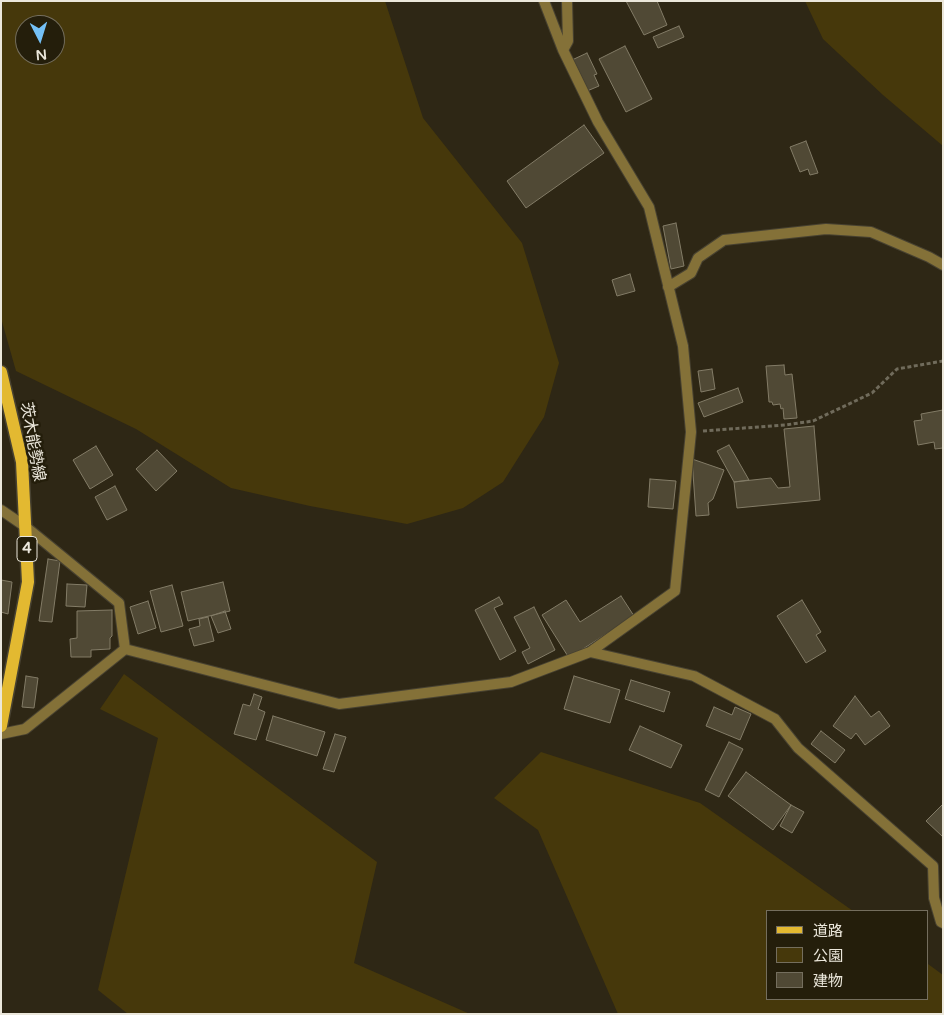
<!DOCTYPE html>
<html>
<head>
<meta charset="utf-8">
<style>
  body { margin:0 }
  #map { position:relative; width:944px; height:1015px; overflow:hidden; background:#2e2715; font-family:"Varela Round","Noto Sans JP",sans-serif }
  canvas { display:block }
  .frame { position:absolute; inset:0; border:2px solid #ebe7db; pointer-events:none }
  .legend { position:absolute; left:766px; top:910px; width:162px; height:90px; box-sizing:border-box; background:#241e0b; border:1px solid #746e5e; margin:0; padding:6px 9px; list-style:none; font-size:15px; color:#ebe7db }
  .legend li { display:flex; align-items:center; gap:10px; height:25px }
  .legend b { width:25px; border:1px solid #746e5e }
  .north { position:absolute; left:15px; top:15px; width:50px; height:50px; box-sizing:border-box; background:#241e0b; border:1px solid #746e5e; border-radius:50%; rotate:175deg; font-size:14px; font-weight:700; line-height:20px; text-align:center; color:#ebe7db }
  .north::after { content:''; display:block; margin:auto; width:18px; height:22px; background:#74c0f6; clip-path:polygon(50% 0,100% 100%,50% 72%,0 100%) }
</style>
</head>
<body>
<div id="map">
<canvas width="944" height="1015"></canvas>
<div class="frame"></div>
<ul class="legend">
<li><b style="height:6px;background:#e3b931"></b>道路</li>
<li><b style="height:14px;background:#46380b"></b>公園</li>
<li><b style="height:14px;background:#504935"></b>建物</li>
</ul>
<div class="north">N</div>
</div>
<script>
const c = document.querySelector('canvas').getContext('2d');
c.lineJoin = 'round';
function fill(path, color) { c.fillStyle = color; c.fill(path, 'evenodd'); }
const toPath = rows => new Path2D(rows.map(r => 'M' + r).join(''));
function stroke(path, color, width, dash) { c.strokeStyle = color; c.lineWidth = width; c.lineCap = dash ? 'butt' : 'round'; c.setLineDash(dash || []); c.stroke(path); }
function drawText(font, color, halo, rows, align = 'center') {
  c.font = font + ' "Varela Round","Noto Sans JP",sans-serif'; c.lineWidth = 5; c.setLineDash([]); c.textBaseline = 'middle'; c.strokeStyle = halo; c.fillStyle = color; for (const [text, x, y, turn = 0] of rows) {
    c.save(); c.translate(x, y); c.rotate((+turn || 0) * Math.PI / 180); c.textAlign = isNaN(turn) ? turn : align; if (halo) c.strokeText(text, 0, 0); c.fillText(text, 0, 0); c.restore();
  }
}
const green = toPath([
  [1,1,385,1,423,118,522,243,559,363,544,417,503,482,463,508,407,524,310,506,231,488,136,429,16,371,1,318],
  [25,25,55,25,55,55,25,55],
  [805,1,943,1,943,146,883,95,823,39],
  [124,674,377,862,354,963,470,1014,128,1014,98,990,158,738,100,709],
  [541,752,700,803,853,911,768,911,768,999,928,999,928,964,943,975,943,1014,618,1014,538,830,494,798]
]);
const building = toPath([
  [626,1,657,1,667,25,644,35,626,1],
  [679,26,684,37,658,48,653,37,679,26],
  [625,46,652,99,626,112,599,59,625,46],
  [587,53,597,74,594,75,599,86,587,91,572,60,587,53],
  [584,125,604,153,526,208,507,181,584,125],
  [806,141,818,173,810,175,808,169,800,172,790,147,806,141],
  [676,223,684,266,671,269,663,226,676,223],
  [630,274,635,291,617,296,612,280,630,274],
  [784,365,785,375,792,374,797,418,784,419,783,408,781,409,780,404,773,405,772,402,769,402,766,366,784,365],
  [712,369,715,389,701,392,698,371,712,369],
  [738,388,743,402,704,417,698,403,738,388],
  [943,410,943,448,935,449,934,442,918,445,914,421,922,420,921,414,943,410],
  [814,426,820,500,737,508,734,482,771,478,778,488,790,487,784,429,814,426],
  [729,445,749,480,734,482,717,451,729,445],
  [96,446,113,475,90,489,73,460,96,446],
  [157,450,177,471,156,491,136,469,157,450],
  [692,459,724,470,713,499,708,503,709,515,696,516,692,459],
  [650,479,676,481,673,509,648,507,650,479],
  [115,486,127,510,107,520,95,497,115,486],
  [48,559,60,561,52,622,39,621,48,559],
  [1,580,12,582,8,614,1,612,1,580],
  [223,582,230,611,188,621,181,592,223,582],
  [67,584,87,585,85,607,66,606,67,584],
  [172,585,183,626,161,632,150,591,172,585],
  [621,596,634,616,569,658,542,615,566,600,580,622,621,596],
  [499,597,503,604,494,608,516,651,500,660,475,610,499,597],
  [802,600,821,632,816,635,826,651,806,663,777,616,802,600],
  [148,601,156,628,138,634,130,607,148,601],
  [534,607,555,650,528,664,522,652,530,648,514,617,534,607],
  [112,610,112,636,110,638,110,649,91,650,91,657,71,657,70,639,77,638,77,611,112,610],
  [225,611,231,629,218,633,211,616,225,611],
  [208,617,214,641,194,646,189,629,200,626,199,619,208,617],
  [26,676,38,678,34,708,22,707,26,676],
  [574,676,620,690,610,723,564,709,574,676],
  [631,680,670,692,664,712,625,699,631,680],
  [254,694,262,697,258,709,265,712,256,740,234,734,243,704,250,706,254,694],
  [855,696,871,717,879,711,890,726,865,745,856,733,851,739,833,726,855,696],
  [714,707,732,715,735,707,751,714,740,740,706,726,714,707],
  [273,716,325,732,317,756,266,740,273,716],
  [640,726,682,745,671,768,629,750,640,726],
  [821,731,845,750,835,763,811,744,821,731],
  [335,734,346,737,334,772,323,769,335,734],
  [729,742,743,749,719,797,705,790,729,742],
  [746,772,791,805,773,830,728,796,746,772],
  [943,804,943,837,926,821,943,804],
  [791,805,804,812,792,833,780,826,791,805]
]);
const path = toPath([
  [703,431,785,425,813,421,872,393,897,369,943,361]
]);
const minor = toPath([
  [563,50,568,41,567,1],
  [668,287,691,273,698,258,724,240,826,229,871,232,929,257,943,265],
  [1,510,26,527,119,603,125,649],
  [590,652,694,676,775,719,798,748,933,866,934,898,941,922,943,923],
  [1,734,25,729,125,649,339,704,511,682,590,652,675,591,691,432,683,346,649,207,598,122,563,50,544,1]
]);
const primary = toPath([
  [1,372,22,462,28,582,1,726]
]);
const shields = [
  [27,549,20]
];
const shieldNames = [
  ["4",27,549]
];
const streetNames = [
  ["茨木能勢線",32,442,80]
];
fill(green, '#46380b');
fill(building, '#504935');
stroke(building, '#837c67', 1);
stroke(minor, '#484231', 12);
stroke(primary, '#484231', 15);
stroke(path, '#706b5b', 3, [4, 2.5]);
stroke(minor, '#847138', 10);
stroke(primary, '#e3b931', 12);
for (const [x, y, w] of shields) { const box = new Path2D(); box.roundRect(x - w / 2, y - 12.5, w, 25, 4); c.fillStyle = '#241e0b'; c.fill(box); stroke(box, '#ebe7db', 1); }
drawText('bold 15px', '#ebe7db', null, shieldNames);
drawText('16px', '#ebe7db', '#241e0b', streetNames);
</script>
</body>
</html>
